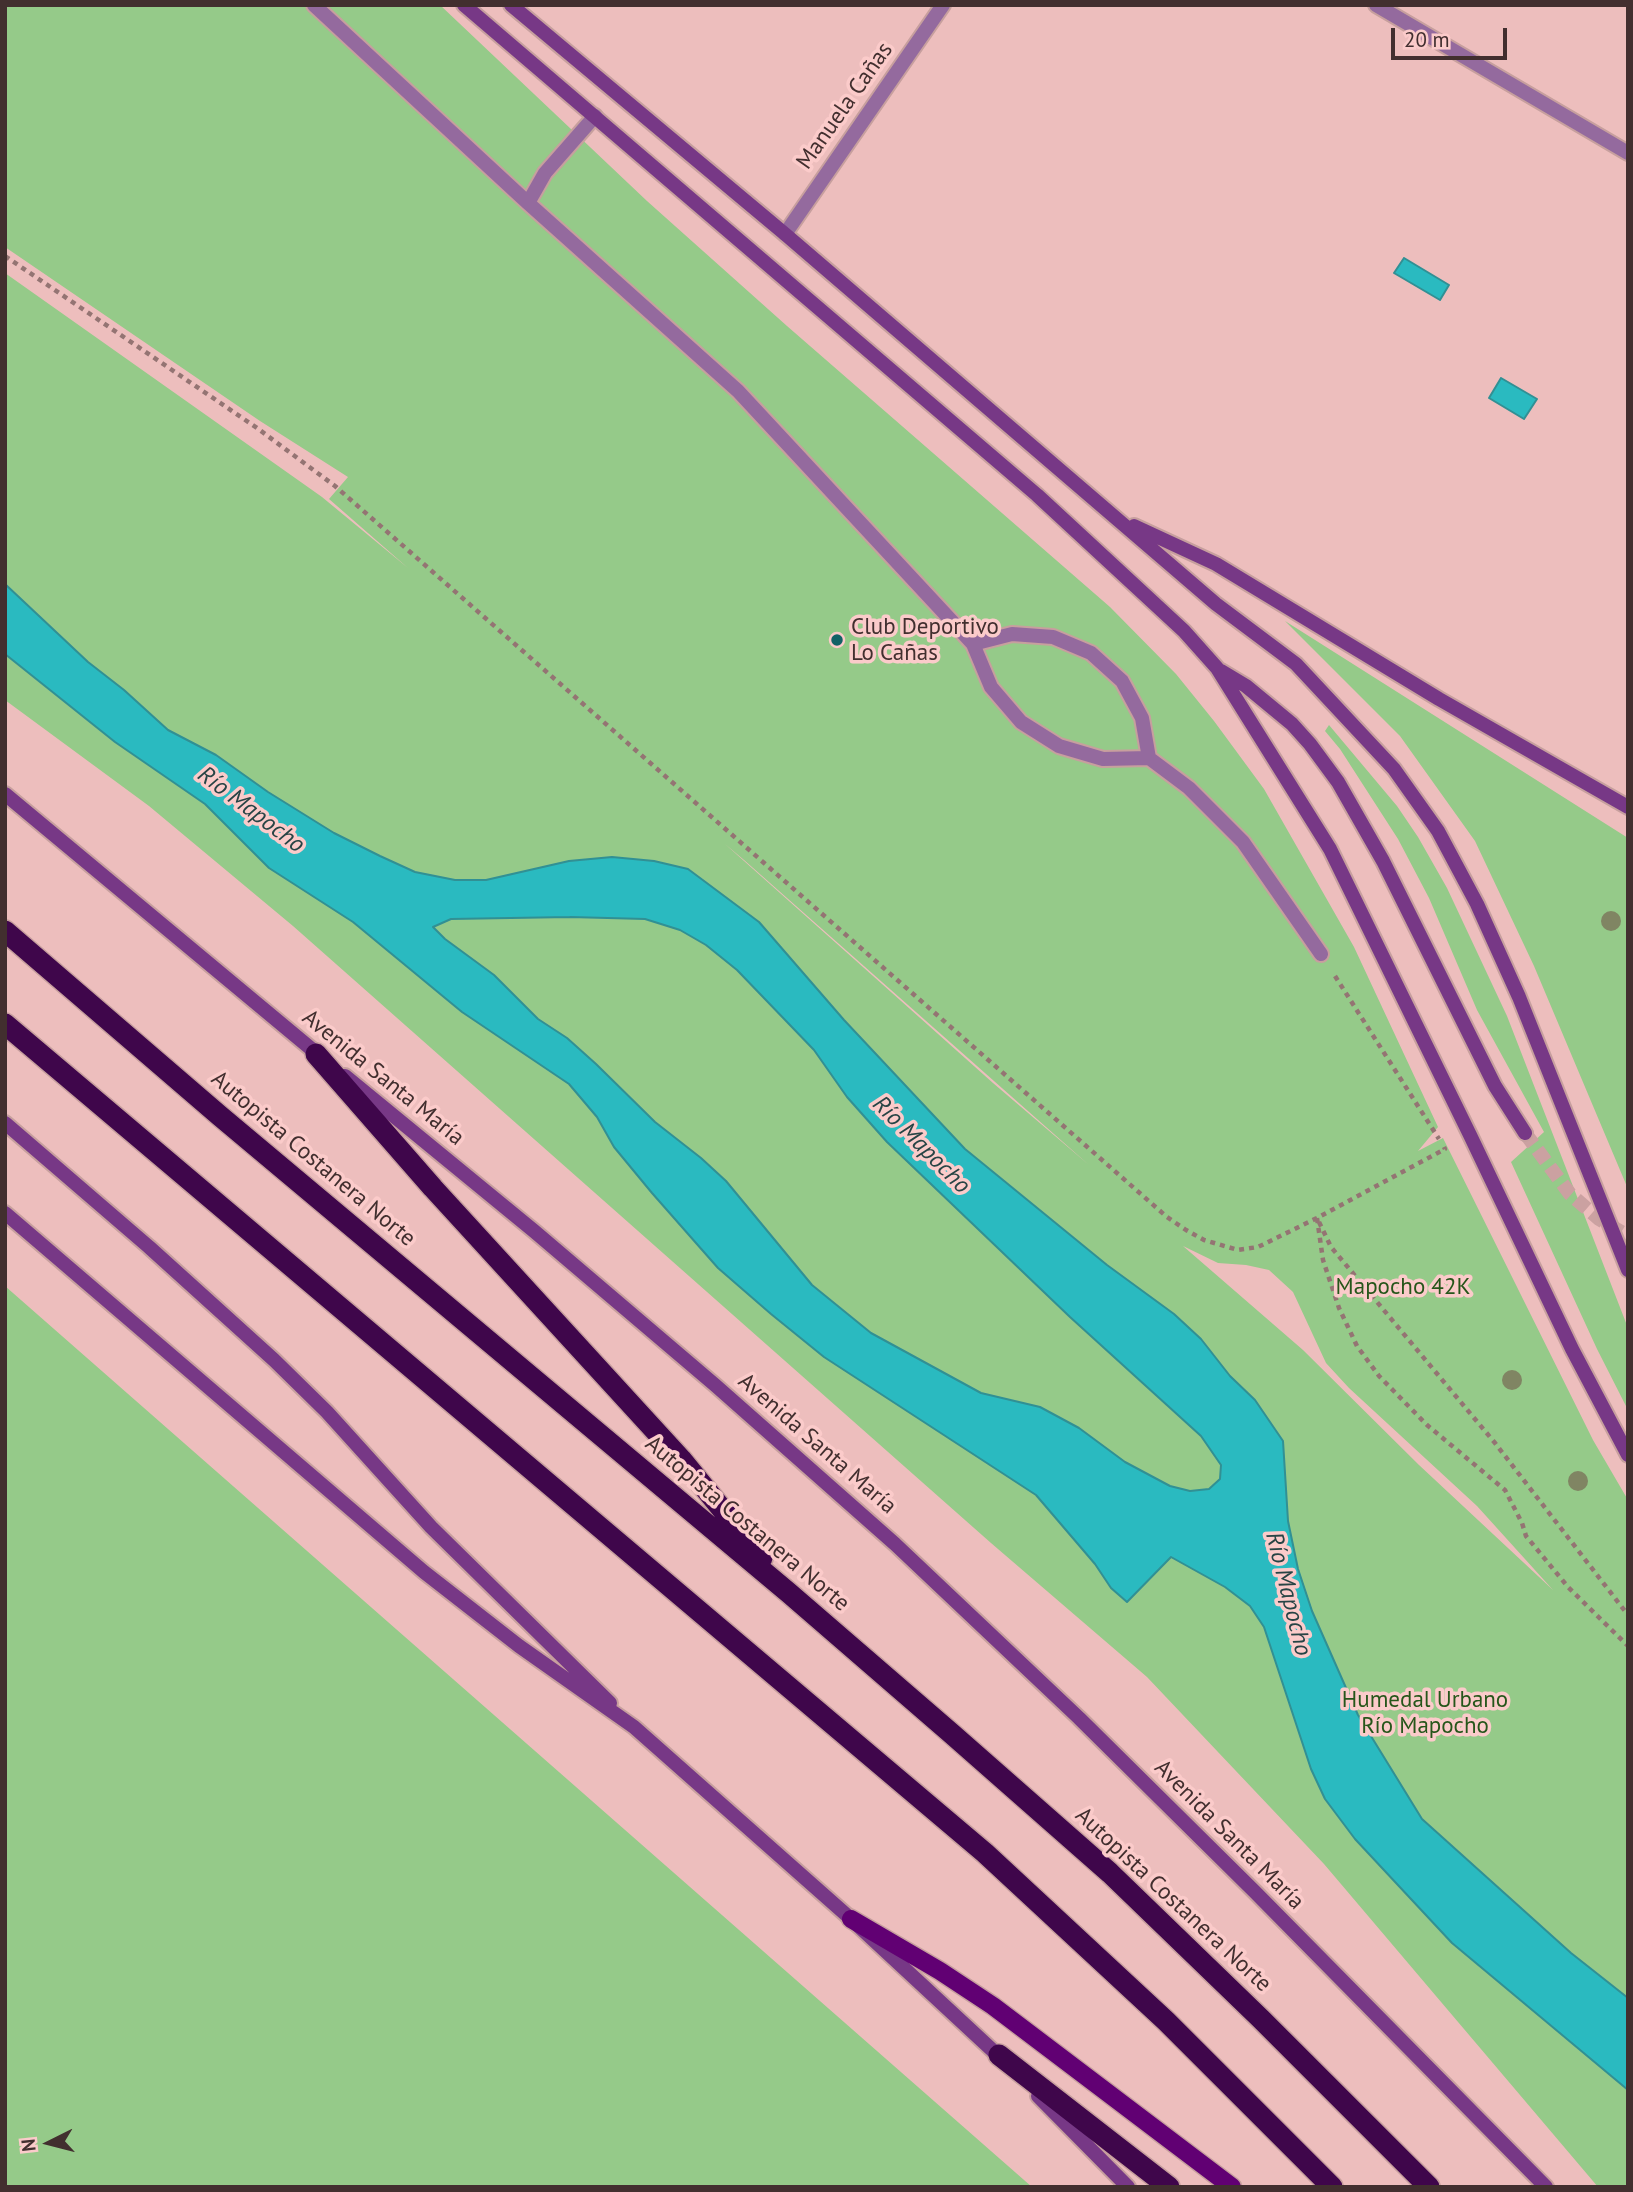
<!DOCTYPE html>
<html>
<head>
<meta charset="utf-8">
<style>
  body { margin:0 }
  #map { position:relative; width:1633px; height:2192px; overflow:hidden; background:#edbebd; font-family:"PT Sans",sans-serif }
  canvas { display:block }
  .frame { position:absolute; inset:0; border:7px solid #422f2f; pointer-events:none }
  .north { position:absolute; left:14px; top:2108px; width:70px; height:70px; -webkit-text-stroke:5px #fbcbca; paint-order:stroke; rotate:264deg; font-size:19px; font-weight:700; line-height:28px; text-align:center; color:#422f2f }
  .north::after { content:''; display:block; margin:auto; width:24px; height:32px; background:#422f2f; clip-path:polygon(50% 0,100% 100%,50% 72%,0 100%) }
  .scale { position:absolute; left:1391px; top:28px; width:116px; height:32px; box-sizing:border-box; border:4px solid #422f2f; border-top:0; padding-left:9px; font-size:21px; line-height:24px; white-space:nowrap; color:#422f2f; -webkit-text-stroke:5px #fbcbca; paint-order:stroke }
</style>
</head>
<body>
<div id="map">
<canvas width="1633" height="2192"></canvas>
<div class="frame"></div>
<div class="north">N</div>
<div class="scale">20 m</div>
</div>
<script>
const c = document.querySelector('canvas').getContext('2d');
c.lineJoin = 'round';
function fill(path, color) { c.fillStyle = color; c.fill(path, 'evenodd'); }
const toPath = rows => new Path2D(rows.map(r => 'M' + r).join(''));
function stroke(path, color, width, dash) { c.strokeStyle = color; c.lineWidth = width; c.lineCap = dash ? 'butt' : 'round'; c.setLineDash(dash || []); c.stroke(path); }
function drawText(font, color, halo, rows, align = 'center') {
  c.font = font + ' "PT Sans",sans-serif'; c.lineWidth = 7; c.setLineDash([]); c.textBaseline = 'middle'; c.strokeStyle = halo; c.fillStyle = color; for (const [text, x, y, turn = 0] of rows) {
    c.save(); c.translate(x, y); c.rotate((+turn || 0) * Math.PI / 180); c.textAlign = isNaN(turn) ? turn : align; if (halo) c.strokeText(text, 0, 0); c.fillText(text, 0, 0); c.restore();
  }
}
const green = toPath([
  [5,5,440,5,647,201,787,326,1110,607,1176,674,1214,721,1264,789,1354,947,1438,1127,1418,1151,1443,1138,1593,1440,1628,1500,1628,2187,1598,2187,1324,1864,1147,1677,991,1543,293,926,149,806,5,700,5,273,322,497,408,568,329,499,348,477,260,421,5,247],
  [725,844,744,860,1089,1165,993,1083],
  [1183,1246,1218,1263,1246,1265,1269,1270,1293,1292,1326,1363,1349,1388,1477,1506,1553,1590,1419,1465,1303,1350],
  [1285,621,1628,838,1628,1189,1534,966,1475,841,1400,736],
  [1329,725,1397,806,1418,837,1447,888,1507,1016,1628,1328,1628,1410,1597,1349,1511,1162,1544,1132,1477,1010,1429,898,1398,839,1340,749,1325,731],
  [5,1286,1032,2187,5,2187]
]);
const water = toPath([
  [1404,258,1449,285,1440,300,1394,273,1404,258],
  [1501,378,1537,399,1524,419,1489,398,1501,378],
  [5,584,88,662,124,690,168,730,216,755,268,792,334,833,380,856,415,872,455,880,486,880,569,861,612,857,654,861,688,869,759,922,844,1020,965,1149,1107,1265,1174,1314,1201,1339,1230,1376,1255,1400,1283,1441,1288,1521,1298,1569,1312,1611,1358,1715,1422,1819,1571,1953,1628,1998,1628,2090,1452,1943,1355,1839,1325,1799,1311,1769,1264,1627,1250,1606,1225,1587,1171,1557,1127,1602,1111,1588,1095,1564,1036,1495,824,1357,771,1314,718,1268,652,1193,614,1147,597,1117,569,1084,462,1012,353,922,269,868,205,804,115,742,5,654,5,584],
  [570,917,645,919,680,930,706,945,737,970,814,1050,847,1097,887,1142,1070,1317,1201,1436,1221,1465,1220,1479,1209,1489,1190,1491,1170,1486,1125,1462,1079,1428,1040,1407,981,1393,871,1333,812,1285,726,1181,701,1158,655,1122,596,1064,567,1038,538,1019,494,975,445,939,433,927,451,919,570,917]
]);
const secondaryTunnel = toPath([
  [1525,1133,1570,1194,1599,1219,1628,1236]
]);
const path = toPath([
  [5,256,257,428,335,486,1167,1217,1186,1230,1204,1240,1238,1250,1258,1247,1317,1218,1445,1149,1444,1147],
  [1335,976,1439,1139],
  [1317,1218,1323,1260,1339,1308,1357,1346,1379,1376,1427,1425,1505,1490,1522,1523,1526,1536,1568,1587,1628,1646],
  [1319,1222,1331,1247,1495,1443,1628,1615]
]);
const service = toPath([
  [314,5,528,203],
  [595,116,545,173,528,203,738,391,973,644,991,687,1021,722,1059,746,1103,759,1149,758,1189,788,1243,842,1321,954],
  [973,644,1012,634,1053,637,1091,653,1122,681,1142,718,1149,758]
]);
const minor = toPath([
  [1376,5,1628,153],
  [785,234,943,5]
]);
const secondary = toPath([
  [464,5,1037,495,1184,631,1217,668,1330,849,1470,1135,1572,1349,1628,1455],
  [511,5,785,234,1216,604,1296,664,1394,769,1438,831,1477,904,1519,997,1628,1270],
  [1134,526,1216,564,1439,699,1628,807],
  [1221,671,1246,686,1292,724,1310,744,1338,782,1383,861,1495,1086,1525,1133],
  [5,794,321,1057],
  [345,1076,534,1231,715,1385,895,1544,1079,1718,1255,1892,1546,2187],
  [5,1123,149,1247,274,1360,327,1412,431,1527,610,1703],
  [5,1213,424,1572,519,1646,634,1727,851,1919,1004,2061],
  [1038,2096,1128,2187]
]);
const primary = toPath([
  [851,1919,940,1971,993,2006,1232,2187]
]);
const motorway = toPath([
  [5,931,220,1116,789,1593,952,1734,1110,1873,1261,2019,1429,2187],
  [5,1024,985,1853,1166,2021,1332,2187],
  [316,1054,433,1188,681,1459,762,1558],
  [999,2055,1169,2187]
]);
const trees = [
  [1611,921],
  [1512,1380],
  [1578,1481]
];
const markers = [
  [837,640,7,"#126266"]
];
const streetNames = [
  ["Manuela Cañas",845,106,-55],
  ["Avenida Santa María",383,1078,39],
  ["Autopista Costanera Norte",313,1159,40],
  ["Avenida Santa María",817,1444,41],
  ["Autopista Costanera Norte",747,1524,40],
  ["Avenida Santa María",1229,1835,45],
  ["Autopista Costanera Norte",1173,1900,43]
];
const poiNames = [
  ["Club Deportivo",851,627],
  ["Lo Cañas",851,653]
];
const parkNames = [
  ["Mapocho 42K",1403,1287],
  ["Humedal Urbano",1425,1700],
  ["Río Mapocho",1425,1726]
];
const waterNames = [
  ["Río Mapocho",251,810,37],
  ["Río Mapocho",921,1145,45],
  ["Río Mapocho",1288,1594,76]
];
fill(green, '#95ca89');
fill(water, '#2abac0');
stroke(water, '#319094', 2);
stroke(secondaryTunnel, '#cba1a1', 14, [14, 7]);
stroke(service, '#c79f9e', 18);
stroke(minor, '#c79f9e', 18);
stroke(secondary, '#c79f9e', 18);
stroke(primary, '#c79f9e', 21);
stroke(motorway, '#c79f9e', 24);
stroke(path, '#947473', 4.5, [5, 5]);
stroke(service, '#946a9e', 14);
stroke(minor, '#946a9e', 14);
stroke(secondary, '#773886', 14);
stroke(primary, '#610073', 18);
stroke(motorway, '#3f064b', 21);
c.fillStyle = '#808563';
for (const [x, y] of trees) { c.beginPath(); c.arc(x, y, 10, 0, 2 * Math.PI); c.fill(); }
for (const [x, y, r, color] of markers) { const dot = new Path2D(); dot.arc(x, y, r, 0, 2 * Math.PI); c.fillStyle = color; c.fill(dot); stroke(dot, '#fbcbca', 2.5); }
drawText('23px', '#422f2f', '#fbcbca', streetNames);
drawText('23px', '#422f2f', '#fbcbca', poiNames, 'left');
drawText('23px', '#26561a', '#fbcbca', parkNames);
drawText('italic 24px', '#274445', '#fbcbca', waterNames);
</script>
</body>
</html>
